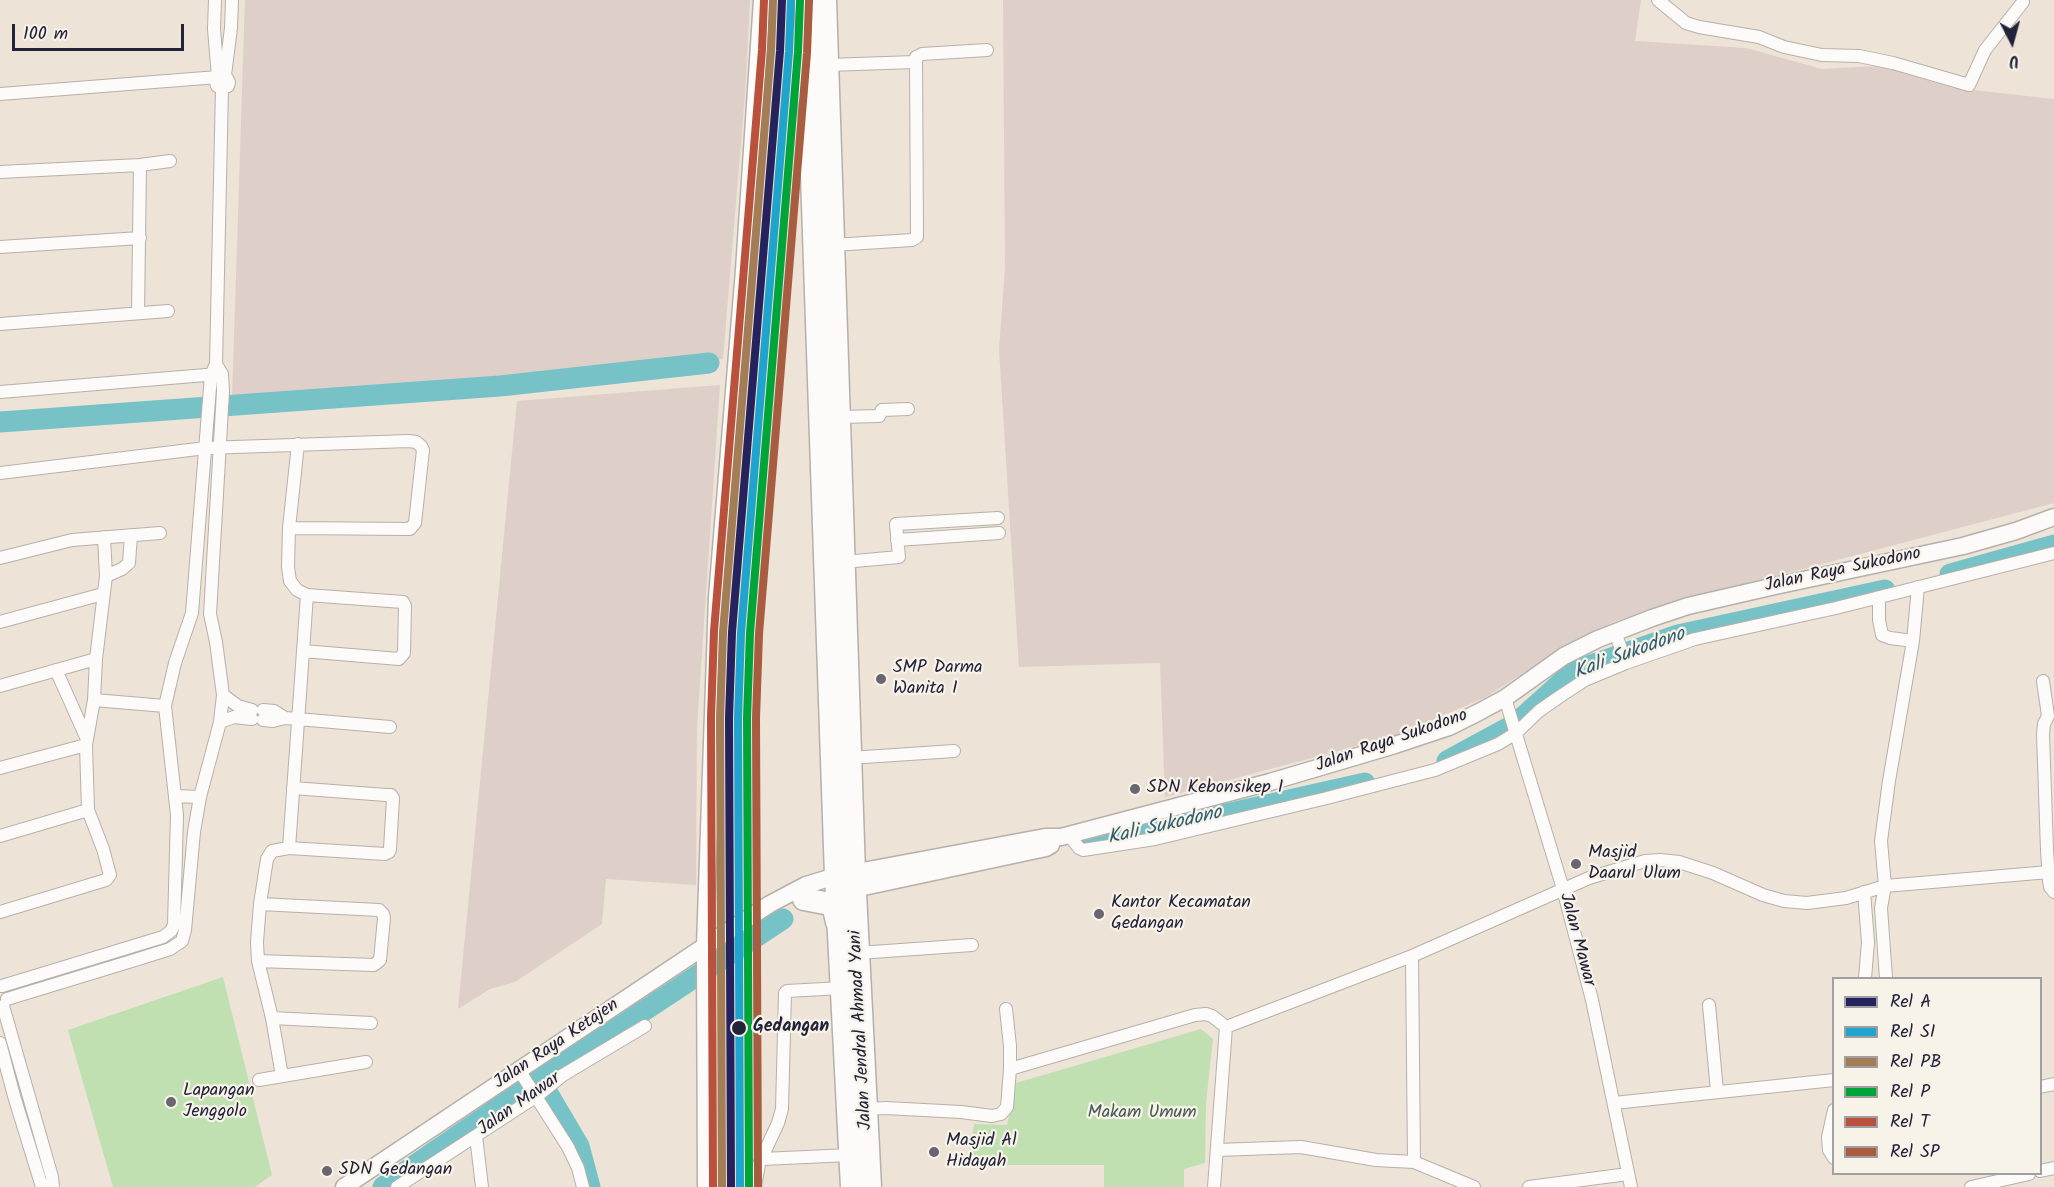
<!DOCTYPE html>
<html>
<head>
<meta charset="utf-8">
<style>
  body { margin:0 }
  #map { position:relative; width:2054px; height:1187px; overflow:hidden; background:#ede3d7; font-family:Kalam,sans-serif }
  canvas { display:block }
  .legend { position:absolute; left:1832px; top:977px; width:210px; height:198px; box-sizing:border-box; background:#f7f3e8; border:2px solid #a29fa3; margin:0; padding:8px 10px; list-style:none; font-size:18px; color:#22223b }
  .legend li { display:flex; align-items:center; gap:12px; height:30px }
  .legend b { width:30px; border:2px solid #a29fa3 }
  .north { position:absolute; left:1982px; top:12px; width:60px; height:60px; -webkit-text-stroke:4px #f7f3e8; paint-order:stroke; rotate:174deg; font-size:16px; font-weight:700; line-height:24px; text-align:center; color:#22223b }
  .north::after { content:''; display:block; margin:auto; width:21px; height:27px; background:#22223b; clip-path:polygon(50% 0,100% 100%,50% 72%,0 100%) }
  .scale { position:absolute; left:12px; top:24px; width:172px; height:27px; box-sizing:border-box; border:3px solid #22223b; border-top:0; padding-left:8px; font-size:18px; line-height:21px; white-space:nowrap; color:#22223b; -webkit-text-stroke:4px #f7f3e8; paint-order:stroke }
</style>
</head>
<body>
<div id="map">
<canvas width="2054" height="1187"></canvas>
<ul class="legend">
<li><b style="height:8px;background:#26225e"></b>Rel A</li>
<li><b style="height:8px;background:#20a4ce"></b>Rel SI</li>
<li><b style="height:8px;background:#a27d56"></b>Rel PB</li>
<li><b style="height:8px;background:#00a53a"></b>Rel P</li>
<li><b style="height:8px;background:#ba513d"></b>Rel T</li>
<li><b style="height:8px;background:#a95d40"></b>Rel SP</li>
</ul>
<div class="north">U</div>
<div class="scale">100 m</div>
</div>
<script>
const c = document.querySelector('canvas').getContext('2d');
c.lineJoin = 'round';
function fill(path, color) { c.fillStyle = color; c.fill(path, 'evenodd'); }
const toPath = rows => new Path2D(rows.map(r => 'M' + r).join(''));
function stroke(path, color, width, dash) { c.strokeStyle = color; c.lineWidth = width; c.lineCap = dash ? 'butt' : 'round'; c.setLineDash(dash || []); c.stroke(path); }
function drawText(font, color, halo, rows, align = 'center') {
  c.font = font + ' Kalam,sans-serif'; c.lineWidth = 4.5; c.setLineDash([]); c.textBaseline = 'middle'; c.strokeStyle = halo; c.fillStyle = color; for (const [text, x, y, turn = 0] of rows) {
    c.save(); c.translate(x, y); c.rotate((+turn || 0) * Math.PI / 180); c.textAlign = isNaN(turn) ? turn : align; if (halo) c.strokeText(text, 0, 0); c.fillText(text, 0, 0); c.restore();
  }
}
const industrial = toPath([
  [245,0,750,0,745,94,723,359,587,371,498,382,368,389,232,399],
  [1003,0,1641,0,1635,41,1746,48,1822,69,1879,66,1954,88,2054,99,2054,503,1746,584,1616,621,1548,657,1486,697,1398,735,1165,797,1160,663,1019,667,999,349,1005,268],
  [720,385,697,728,696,885,606,879,602,924,515,982,490,989,458,1009,517,401]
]);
const green = toPath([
  [223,977,272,1175,255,1187,113,1187,68,1030],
  [1201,1029,1213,1039,1206,1103,1205,1163,1184,1169,1184,1187,1104,1187,1104,1165,968,1165,974,1124,1007,1125,1016,1083]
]);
const river = toPath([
  [0,422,500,386,709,363],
  [1950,574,2054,545],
  [1447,761,1515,724,1574,671,1678,635,1885,590],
  [1088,845,1365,783],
  [546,1090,579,1146,590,1187],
  [383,1187,539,1080,783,919]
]);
const street = toPath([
  [215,0,214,29,218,77,216,82,217,86,222,88,228,86,229,82,225,75,231,28,232,0],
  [1658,0,1686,23,1699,27,1759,37,1784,47,1822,55,1859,56,1893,63,1969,85,1985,50,2023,2],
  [828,65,915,62],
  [0,94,218,77],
  [0,172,140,165,170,161],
  [833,245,912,240,917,237,916,57,922,54,987,50],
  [0,247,140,238],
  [138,313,140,165],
  [0,324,168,311],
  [0,392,218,374],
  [839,417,879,416,882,410,908,409],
  [298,444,289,528,288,567,290,581,297,590,307,595,403,602,405,606,404,653,399,659,303,651],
  [0,473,206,448,409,441,416,442,421,446,423,450,415,523,410,529,289,528],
  [897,540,999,533],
  [0,558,72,540,160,533],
  [844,562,899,557,896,524,998,518],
  [106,576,122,569,129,563,131,535],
  [1879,597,1879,620,1882,635,1890,638,1913,641],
  [0,622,103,594],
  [1615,632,1626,663],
  [56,670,86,737],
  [2043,681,2048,716,2044,724,2043,734,2047,850,2049,881,2050,887,2054,892],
  [0,686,96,659],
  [223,695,238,706,252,710],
  [1505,698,1563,889,1592,1000,1631,1187],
  [94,700,165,706],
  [263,710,274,711,285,718],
  [263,720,273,721,285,718,298,719,390,727],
  [220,722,234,717,252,719],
  [850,758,954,751],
  [0,768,86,745],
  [175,796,200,797],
  [1069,835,1079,848,1083,850,1155,839,1327,798,1435,770,1498,744,1516,733,1539,711,1559,697,1585,680,1626,663,1695,639,1836,608,2054,553],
  [0,836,88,810],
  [289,848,307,595],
  [1864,892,1868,942,1865,978],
  [0,912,106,880,110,875,103,849,88,810,86,745,94,700,96,659,106,576,104,537],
  [858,953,972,945],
  [1412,956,1414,1162],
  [258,961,374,965,380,960,384,918,383,914,379,910,260,904],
  [1886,978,1881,908,1885,886,1881,841,1889,781,1913,641,1918,587],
  [2,986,163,937,171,931,174,925,177,815,165,706,175,663,192,613,211,375,216,364,222,88],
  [7,999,135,960,170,949,182,941,185,930,194,832,200,797,220,722,223,695,216,642,210,614,223,391,222,374,216,364],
  [1709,1005,1717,1091],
  [3,1006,52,1177,53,1187],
  [272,1018,371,1023],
  [1226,1027,1412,956,1589,878,1645,861,1660,860,1679,862,1713,873,1763,895,1784,901,1807,903,1846,898,1885,886,2049,872],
  [0,1043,14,1096,42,1187],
  [1010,1069,1195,1015,1206,1014,1212,1016,1226,1027],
  [519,1070,568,1147,578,1168,583,1187],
  [282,1076,272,1018,258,961,257,942,260,904,267,859,272,851,289,848,385,854,389,852,390,849,393,798,391,795,386,795,293,788],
  [259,1080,366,1062],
  [2040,1087,2054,1084],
  [1614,1103,1834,1080],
  [866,1109,886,1108,961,1112,992,1116,1001,1114,1007,1107,1010,1069,1010,1046,1006,1009],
  [1834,1110,1828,1137,1829,1150,1834,1158],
  [476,1136,482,1187],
  [1217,1150,1301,1147,1376,1160,1414,1162,1474,1187],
  [762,1159,850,1155],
  [2040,1171,2054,1168],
  [397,1187,537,1096,563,1075,645,1026],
  [755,1187,759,1164,778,1123,782,1109,785,993,787,991,842,988],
  [1214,1187,1226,1027],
  [1529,1187,1628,1174],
  [1971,1187,2029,1174]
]);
const secondary = toPath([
  [845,891,1046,848,1051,845],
  [344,1187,705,946,770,904,806,885,836,876,1045,837,1061,837,1270,782,1395,745,1449,727,1479,712,1505,698,1564,656,1598,639,1652,618,1688,606,1775,586,1963,546,2016,531,2054,517],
  [706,1187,705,946,717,597,744,270,762,0]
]);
const highway = toPath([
  [806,0,836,876,852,1187],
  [825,0,854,873,870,1187],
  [804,899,830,904,834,909,837,922]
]);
const rail1 = toPath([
  [731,1187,729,718,732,632,780,51,782,0]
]);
const rail2 = toPath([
  [740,1187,738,718,741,633,789,52,791,0]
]);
const rail3 = toPath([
  [722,1187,720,718,723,632,771,50,773,0]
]);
const rail4 = toPath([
  [749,1187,747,718,750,633,798,52,800,1]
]);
const rail5 = toPath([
  [713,1187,711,718,714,631,762,50,764,0]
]);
const rail6 = toPath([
  [758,1187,756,718,759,634,807,53,809,1]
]);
const markers = [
  [881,679,6,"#696672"],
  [1135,789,6,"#696672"],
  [1576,864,6,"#696672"],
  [1099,914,6,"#696672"],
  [739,1028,8,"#22223b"],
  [171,1102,6,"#696672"],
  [934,1152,6,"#696672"],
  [327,1171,6,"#696672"]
];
const streetNames = [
  ["Jalan Raya Sukodono",1843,571,-12],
  ["Jalan Raya Sukodono",1392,742,-19],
  ["Jalan Mawar",1576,940,75],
  ["Jalan Jendral Ahmad Yani",862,1030,-93],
  ["Jalan Raya Ketajen",557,1045,-34],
  ["Jalan Mawar",520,1105,-35]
];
const poiNames = [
  ["SMP Darma",893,669],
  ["Wanita I",893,690],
  ["SDN Kebonsikep I",1147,789],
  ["Masjid",1588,854],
  ["Daarul Ulum",1588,875],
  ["Kantor Kecamatan",1111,904],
  ["Gedangan",1111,925],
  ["Lapangan",183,1092],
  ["Jenggolo",183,1113],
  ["Masjid Al",946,1142],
  ["Hidayah",946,1163],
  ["SDN Gedangan",339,1171]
];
const stopNames = [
  ["Gedangan",753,1028]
];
const parkNames = [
  ["Makam Umum",1142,1114]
];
const waterNames = [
  ["Kali Sukodono",1630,655,-20],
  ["Kali Sukodono",1165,827,-13]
];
fill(industrial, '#decfc9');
fill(green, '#c0e0b2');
stroke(river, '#77c2c6', 21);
stroke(street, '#b6b0ab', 14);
stroke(secondary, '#b6b0ab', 19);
stroke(highway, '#b6b0ab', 25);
stroke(street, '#fcfbf9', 12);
stroke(secondary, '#fcfbf9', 16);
stroke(highway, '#fcfbf9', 22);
stroke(rail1, '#26225e', 8);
stroke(rail2, '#20a4ce', 8);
stroke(rail3, '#a27d56', 8);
stroke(rail4, '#00a53a', 8);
stroke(rail5, '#ba513d', 8);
stroke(rail6, '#a95d40', 8);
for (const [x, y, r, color] of markers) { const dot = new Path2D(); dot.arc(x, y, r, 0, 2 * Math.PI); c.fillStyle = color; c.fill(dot); stroke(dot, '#f7f3e8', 2); }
drawText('18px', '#22223b', '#f7f3e8', streetNames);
drawText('18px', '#22223b', '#f7f3e8', poiNames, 'left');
drawText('bold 18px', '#22223b', '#f7f3e8', stopNames, 'left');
drawText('18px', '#475a55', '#f7f3e8', parkNames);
drawText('italic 20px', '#305c70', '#f7f3e8', waterNames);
</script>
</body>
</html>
